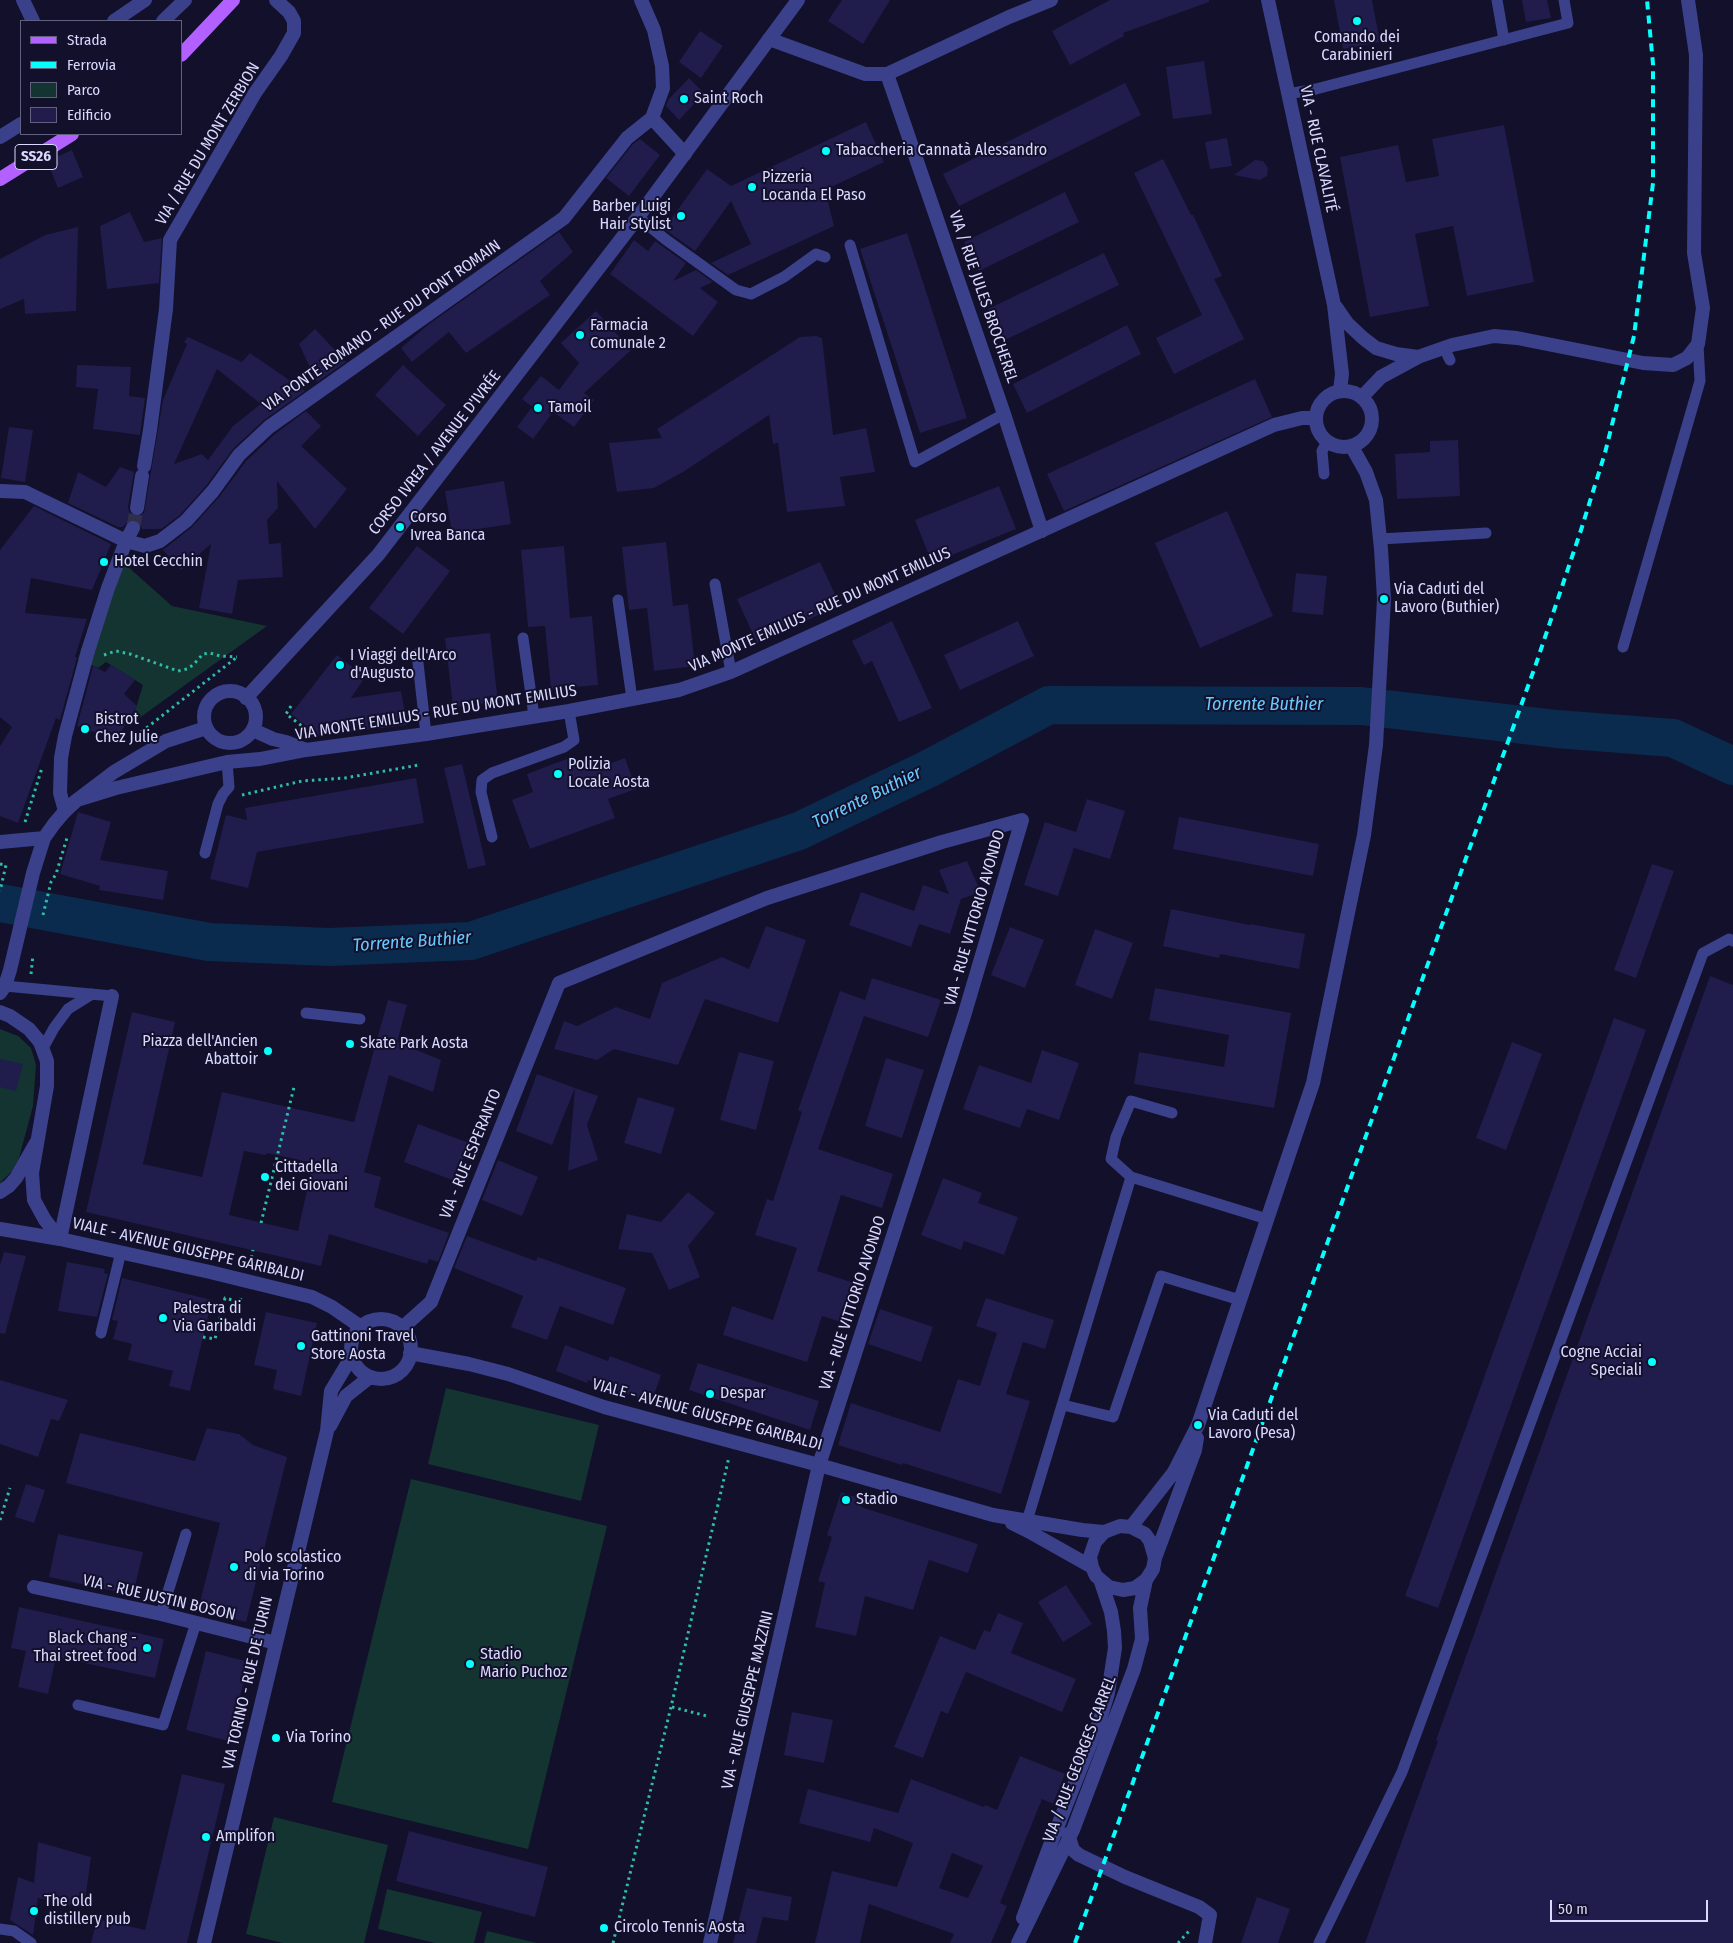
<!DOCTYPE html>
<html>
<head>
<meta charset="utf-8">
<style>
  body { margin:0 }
  #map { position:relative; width:1733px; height:1943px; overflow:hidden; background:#12102a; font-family:"Fira Sans Condensed",sans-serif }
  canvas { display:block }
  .legend { position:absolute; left:20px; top:20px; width:162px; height:115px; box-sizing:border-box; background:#12102a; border:1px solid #62607f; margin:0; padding:6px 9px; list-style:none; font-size:15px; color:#d9d9ff }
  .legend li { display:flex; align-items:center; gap:10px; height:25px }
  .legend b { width:25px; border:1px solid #62607f }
  .scale { position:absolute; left:1550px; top:1900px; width:158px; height:22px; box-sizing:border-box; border:2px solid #d9d9ff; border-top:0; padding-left:6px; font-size:15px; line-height:18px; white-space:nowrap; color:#d9d9ff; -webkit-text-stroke:4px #12102a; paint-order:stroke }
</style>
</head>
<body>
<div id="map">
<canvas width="1733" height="1943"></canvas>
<ul class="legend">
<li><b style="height:6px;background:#b260ff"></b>Strada</li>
<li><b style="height:6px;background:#05fffc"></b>Ferrovia</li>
<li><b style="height:14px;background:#133430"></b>Parco</li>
<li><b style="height:14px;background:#201c4c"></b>Edificio</li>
</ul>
<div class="scale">50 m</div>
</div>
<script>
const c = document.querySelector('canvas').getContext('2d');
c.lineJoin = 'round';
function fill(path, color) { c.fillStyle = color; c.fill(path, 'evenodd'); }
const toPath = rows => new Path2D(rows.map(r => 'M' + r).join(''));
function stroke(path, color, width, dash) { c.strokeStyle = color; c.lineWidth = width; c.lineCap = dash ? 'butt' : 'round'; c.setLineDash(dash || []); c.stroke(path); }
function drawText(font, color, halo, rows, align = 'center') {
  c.font = font + ' "Fira Sans Condensed",sans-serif'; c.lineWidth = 4; c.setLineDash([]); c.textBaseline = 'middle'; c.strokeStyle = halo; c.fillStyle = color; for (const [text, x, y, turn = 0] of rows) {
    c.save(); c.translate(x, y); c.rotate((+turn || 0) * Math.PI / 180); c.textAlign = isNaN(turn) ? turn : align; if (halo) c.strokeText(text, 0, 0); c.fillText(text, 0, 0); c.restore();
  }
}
const green = toPath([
  [117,557,172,606,267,626,131,724,143,685,106,662,98,668,78,659,100,594],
  [0,1029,18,1036,31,1048,36,1065,33,1106,19,1158,12,1171,0,1183],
  [446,1388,599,1425,581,1501,428,1464],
  [411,1479,607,1526,528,1849,332,1802],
  [274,1817,388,1845,364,1943,283,1943,246,1934],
  [387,1889,482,1912,474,1943,435,1943,378,1929],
  [487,1931,537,1943,484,1943]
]);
const river = toPath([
  [0,903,209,942,329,947,471,941,799,831,928,769,1049,705,1361,706,1557,729,1673,738,1733,766]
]);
const building = toPath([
  [842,0,890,0,863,44,828,21],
  [1110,0,1209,0,1209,2,1123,33,1124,36,1070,65,1052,31],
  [1334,0,1372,0,1380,42,1343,49],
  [1522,0,1547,0,1551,18,1526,22],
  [700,31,723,46,701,78,679,62],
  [1204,61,1212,114,1173,119,1166,67],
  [689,78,704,93,679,120,666,106,668,100],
  [1125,83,1141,115,959,206,943,174],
  [866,122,884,162,825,190,834,226,728,275,711,263,751,244,731,201,695,251,664,229,707,169,731,186],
  [1504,125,1534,282,1467,296,1453,226,1415,234,1429,306,1370,317,1340,157,1398,145,1406,182,1439,176,1432,139],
  [1227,138,1232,166,1210,169,1205,142],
  [640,139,660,155,629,196,606,178,633,144],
  [72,150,83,177,58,188,47,161],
  [1163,159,1191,215,1193,215,1222,276,1214,279,1244,339,1174,374,1156,338,1202,315,1134,173],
  [1255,160,1263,161,1268,168,1267,176,1260,180,1234,175],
  [1065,192,1079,222,979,271,964,242],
  [130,212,144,242,162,238,159,283,107,289,100,226],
  [78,227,76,311,25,314,24,299,0,309,0,259,45,235],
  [559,232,573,252,540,281,550,295,466,353,449,332,412,362,401,348,429,324],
  [907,233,967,418,920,433,860,249],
  [634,240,648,251,655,241,686,263,673,281,696,270,713,282,700,288,718,302,693,336,610,274],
  [1104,253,1119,285,1003,341,988,309],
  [596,311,631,350,584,393,594,400,574,427,553,412,533,439,517,427,532,407,522,399,541,376,559,390,579,363,561,343],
  [1127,325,1141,354,1027,413,1013,384],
  [315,329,346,362,317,382,299,344],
  [816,336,822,338,833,435,866,428,875,472,840,477,845,506,787,512,778,443,773,444,769,415,683,472,654,488,617,492,609,443,662,438,657,429,800,337],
  [188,337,242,362,250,353,305,391,264,420,233,449,206,486,180,515,161,529,142,529,140,523,133,519,128,521,123,527,118,527,68,503,78,472,106,487,120,467,134,472,128,507,129,512,136,517,144,513,163,400,187,344,184,342],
  [217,369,261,404,233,426,208,460,202,454,174,464],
  [77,365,131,367,129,396,145,398,140,435,93,429,98,389,76,387],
  [403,365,446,405,418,436,375,395],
  [1255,379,1272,417,1064,511,1047,474],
  [306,411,321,426,301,446,347,489,315,529,277,481,278,508,267,520,269,544,281,543,283,577,238,580,232,614,199,608,211,544,181,570,163,550,192,527,220,496,246,461,275,434],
  [9,427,33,430,25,482,1,478],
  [1458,440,1460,496,1397,499,1395,454,1430,452,1430,441],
  [504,481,511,524,452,533,445,491],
  [999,486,1016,529,932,563,915,520],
  [34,506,111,544,92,590,31,578,25,613,87,619,75,657,77,658,60,720,56,718,18,823,0,816,0,746,12,727,0,717,0,550],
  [1227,511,1273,616,1200,648,1155,543],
  [666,542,673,606,688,604,695,666,654,671,647,608,629,610,622,547],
  [417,546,450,571,403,634,369,608],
  [564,546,570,618,592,616,598,685,551,689,545,626,528,627,521,550],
  [820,562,840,605,757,643,737,599],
  [1296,573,1327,576,1323,615,1292,612],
  [892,621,932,708,899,722,872,661,864,665,852,641],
  [1018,621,1034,656,960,690,944,655],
  [490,633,498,702,453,707,445,638],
  [337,655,365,677,351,698,401,691,407,725,319,736,291,714],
  [111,665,135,680,124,694,137,706,116,740,77,726,93,666,105,672],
  [572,757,575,765,593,758,597,768,625,758,636,789,608,799,615,818,530,849,512,800,533,792,527,774],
  [462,764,486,865,468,869,444,768],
  [416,778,424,823,257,852,248,888,210,879,226,815,247,820,245,808],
  [1087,799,1125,811,1110,859,1074,848,1058,896,1024,885,1045,822,1076,832],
  [78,812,111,822,100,860,168,871,163,900,99,890,100,886,60,874],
  [1179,817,1319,844,1313,876,1173,849],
  [967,861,981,892,961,899,950,934,919,924,911,947,849,925,861,892,914,911,923,885,949,894,939,870],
  [1652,864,1674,871,1636,978,1614,970],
  [1171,909,1250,925,1250,924,1305,934,1299,969,1220,954,1219,958,1163,946],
  [766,926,806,940,778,1023,705,999,678,1065,614,1049,597,1060,554,1049,564,1021,577,1026,616,1007,650,1019,662,983,722,957,749,969],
  [1010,927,1044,940,1025,988,991,975],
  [1095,929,1133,943,1112,999,1075,985],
  [1710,976,1733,985,1733,1943,1365,1943,1438,1741,1436,1740],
  [872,978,941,1000,928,1037,864,1016,818,1149,893,1174,882,1208,841,1195,817,1271,854,1283,841,1322,822,1316,807,1362,723,1335,732,1306,773,1320,797,1248,755,1235,767,1199,773,1201,802,1112,798,1110,840,991,865,1000],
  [1155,988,1291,1013,1274,1108,1134,1084,1139,1052,1224,1067,1229,1035,1149,1020],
  [388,1000,407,1005,397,1042,441,1060,433,1092,389,1075,364,1172,381,1177,374,1207,449,1233,438,1262,429,1259,427,1264,329,1234,321,1266,86,1212,132,1012,175,1022,143,1164,202,1177,222,1092,354,1122],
  [244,1151,266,1155,267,1153,313,1163,298,1231,229,1215],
  [1614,1018,1646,1030,1438,1608,1405,1596],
  [1512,1042,1542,1054,1506,1150,1476,1138],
  [1042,1050,1079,1063,1059,1120,1027,1109,1020,1128,963,1109,979,1065,1031,1083],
  [739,1052,774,1061,756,1130,720,1120],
  [886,1058,924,1070,902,1138,865,1126],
  [0,1059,23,1064,16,1091,0,1087],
  [537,1074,575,1088,552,1145,516,1131],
  [575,1088,598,1096,587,1125,598,1160,568,1171],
  [638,1097,675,1108,661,1154,624,1143],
  [418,1124,469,1143,455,1181,404,1162],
  [498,1160,538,1177,522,1216,482,1200],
  [943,1178,982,1193,978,1203,1018,1217,1004,1255,964,1241,961,1250,921,1235],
  [688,1192,715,1213,688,1246,700,1277,669,1290,652,1253,618,1249,627,1214,661,1222],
  [467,1236,536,1261,538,1257,626,1288,613,1325,560,1306,547,1340,511,1327,523,1296,454,1268],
  [4,1252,26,1256,5,1334,0,1333,0,1265],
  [67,1262,105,1269,104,1273,108,1274,97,1317,58,1311],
  [122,1278,212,1300,190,1391,169,1386,173,1371,128,1360,132,1344,113,1339,118,1321,112,1320],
  [986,1298,1054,1320,1045,1349,1023,1342,1006,1394,1030,1401,1001,1494,903,1463,902,1465,838,1445,851,1403,940,1432,958,1379,980,1386,997,1333,976,1326],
  [880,1309,933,1327,921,1362,868,1344],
  [266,1312,317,1323,301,1396,273,1389,277,1370,254,1365],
  [565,1345,608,1361,610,1356,661,1375,651,1403,588,1380,587,1383,556,1371],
  [698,1363,819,1401,810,1430,689,1390],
  [0,1380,68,1400,59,1421,51,1419,38,1457,0,1444],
  [207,1428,239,1434,253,1445,287,1457,246,1622,198,1610,220,1523,66,1483,80,1433,195,1461],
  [26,1484,45,1490,34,1523,15,1517],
  [841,1492,864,1500,861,1507,978,1544,968,1573,929,1560,913,1610,865,1596,856,1636,815,1627,825,1583,818,1581,832,1537,827,1535],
  [58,1534,143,1552,133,1595,49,1577],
  [1066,1585,1092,1624,1063,1642,1038,1602],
  [19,1607,164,1639,155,1678,56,1657,48,1694,18,1687,26,1651,11,1648],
  [998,1613,1023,1623,1011,1653,1076,1679,1062,1712,966,1672,948,1714,941,1711,923,1758,894,1747,940,1636,975,1650,984,1630,990,1632],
  [206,1651,249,1662,228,1741,186,1730],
  [792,1712,833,1720,824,1763,784,1755],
  [1020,1756,1065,1774,1053,1804,1042,1799,1000,1903,1007,1906,991,1943,950,1943,954,1934,869,1904,860,1943,815,1943,832,1871,897,1887,913,1843,874,1828,870,1842,799,1823,808,1789,898,1813,911,1779,984,1807,985,1805,997,1810],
  [952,1853,983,1866,968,1898,939,1888],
  [182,1774,225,1784,187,1943,91,1943,97,1919,145,1930],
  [409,1831,548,1867,535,1917,396,1881],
  [38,1842,91,1857,84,1908,38,1898,33,1935,10,1920,18,1877,34,1883],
  [747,1888,792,1897,788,1921,763,1917,756,1943,733,1943],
  [1257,1897,1290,1909,1278,1943,1241,1943]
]);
const minorTunnel = toPath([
  [133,528,137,508]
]);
const path = toPath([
  [104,655,116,651,130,654,178,671,187,669,193,665,203,654,210,653,220,656,237,657],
  [291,706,286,714,310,732],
  [131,740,237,657],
  [242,795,302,781,345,778,419,765],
  [25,822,42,768],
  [0,864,6,865,0,891],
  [43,915,51,882,56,874,67,838],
  [31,974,33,955],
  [261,1223,294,1087],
  [250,1264,253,1250],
  [203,1337,215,1339,225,1298,240,1302,241,1297],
  [0,1520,10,1488],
  [672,1707,707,1716],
  [613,1943,671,1707,729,1457],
  [1178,1943,1190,1930]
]);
const service = toPath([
  [1497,0,1504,40],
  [1288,94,1316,89,1568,23,1564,0],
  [638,217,665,239,736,290,751,294,784,277,816,254,825,257],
  [850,245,915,462,1004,414],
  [1444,348,1450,360],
  [1324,474,1322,451,1327,442],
  [1380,539,1486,533],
  [715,584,731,672],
  [618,600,632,699],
  [523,638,534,716],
  [1623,647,1700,381,1698,344],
  [417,654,426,734],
  [492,837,481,792,482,780,492,773,564,747,574,740,569,711],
  [205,853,218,804,223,794,229,787,227,762],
  [5,986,112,996],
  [306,1013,360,1019],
  [43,1048,54,1028,68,1009,92,994],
  [1131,1177,1111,1159,1116,1137,1131,1101,1172,1113],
  [101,1333,121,1252],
  [1063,1405,1113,1417,1161,1276,1240,1300],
  [1027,1521,1131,1177,1267,1219],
  [161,1614,186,1534],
  [78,1705,163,1725,196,1623],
  [0,1929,14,1931,31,1943],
  [1319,1943,1402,1772,1703,953,1729,939,1733,941]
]);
const pedestrian = toPath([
  [88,651,108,588,126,541],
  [60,1239,112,996]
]);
const minor = toPath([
  [23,0,33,21],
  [641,0,654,30,662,66,663,88,652,118],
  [114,21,145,0],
  [769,39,865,74,887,74,1009,17,1051,0],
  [887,74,1004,414,1042,531],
  [652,118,685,154],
  [144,466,150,430,166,309,170,240,255,93,281,56,294,33,294,21,289,12,276,0],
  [0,491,25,492,126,541,145,546,160,541,186,521,213,491,239,455,269,427,564,218,627,138,652,118],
  [137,508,142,476],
  [126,541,133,528],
  [253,730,273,739,286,742,306,750],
  [80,799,116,788,227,762,260,759,306,750,426,734,569,711,679,690,731,672,1274,425,1302,418,1316,418],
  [65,811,60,793,61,758,65,736,88,651],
  [0,1192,9,1186,16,1178,36,1143],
  [0,1229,60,1239],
  [402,1328,431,1302,559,983,767,898,942,842,1022,820,964,1016,819,1465,710,1943],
  [330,1426,346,1396,370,1377],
  [34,1587,161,1614,276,1643],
  [204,1943,327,1431,331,1391,352,1356]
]);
const tertiary = toPath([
  [1268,0,1334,305,1342,374,1340,391],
  [163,21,185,0],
  [0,137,21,124],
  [1336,307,1347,323,1363,338,1376,348,1396,354,1418,357],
  '1316 419a28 28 0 1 1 56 0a28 28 0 1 1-56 0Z',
  [1362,397,1381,377,1418,357,1452,345,1494,336,1517,338,1643,363,1673,365,1687,358,1698,344,1703,308,1694,253,1696,55,1688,0],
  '204 717a26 26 0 1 1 52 0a26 26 0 1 1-52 0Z',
  [246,698,378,555,638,217,798,0],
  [0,842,44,838],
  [0,993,5,986,10,970,33,873,44,838,54,824,65,811,77,800,114,772,166,741,206,728],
  [0,1012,10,1016,29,1029,40,1042,47,1061,47,1086,32,1173,34,1200,45,1220,60,1239,210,1272,312,1297,332,1307,361,1327],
  '351 1349a30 30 0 1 1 60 0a30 30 0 1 1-60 0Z',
  [410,1353,469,1364,508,1374,604,1407,819,1465,993,1515,1082,1530,1104,1532],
  [1012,1523,1028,1531,1092,1567],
  [1131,1527,1174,1472,1198,1425,1313,1083,1364,835,1376,745,1384,599,1381,549,1376,500,1366,472,1352,447],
  [1155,1558,1150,1541,1145,1534,1131,1527,1120,1526,1104,1532,1095,1542,1090,1557,1092,1567,1096,1576,1109,1587,1123,1590,1135,1588,1146,1580,1153,1569,1155,1558,1195,1450,1197,1438],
  [1068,1834,1073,1850,1079,1855,1125,1877,1199,1907,1210,1915,1205,1943],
  [1023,1918,1049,1848,1100,1720,1108,1693,1115,1648,1114,1631,1111,1612,1101,1582],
  [1018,1943,1073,1830,1134,1669,1142,1639,1140,1608,1146,1580]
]);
const primary = toPath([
  [181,55,233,0],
  [0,179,72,134]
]);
const rail = toPath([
  [1075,1943,1536,664,1581,530,1605,453,1634,336,1653,183,1653,64,1647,0]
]);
const markers = [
  [1357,21,5,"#05fffc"],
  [684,99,5,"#05fffc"],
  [826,151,5,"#05fffc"],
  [752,187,5,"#05fffc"],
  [681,216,5,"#05fffc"],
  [580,335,5,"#05fffc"],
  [538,408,5,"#05fffc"],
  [400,527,5,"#05fffc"],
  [104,562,5,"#05fffc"],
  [1384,599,5,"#05fffc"],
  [340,665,5,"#05fffc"],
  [85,729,5,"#05fffc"],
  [558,774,5,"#05fffc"],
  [350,1044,5,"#05fffc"],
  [268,1051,5,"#05fffc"],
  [265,1177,5,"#05fffc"],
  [163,1318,5,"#05fffc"],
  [301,1346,5,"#05fffc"],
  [1652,1362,5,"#05fffc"],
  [710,1394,5,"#05fffc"],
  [1198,1425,5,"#05fffc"],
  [846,1500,5,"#05fffc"],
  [234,1567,5,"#05fffc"],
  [147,1648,5,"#05fffc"],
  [470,1664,5,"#05fffc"],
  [276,1738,5,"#05fffc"],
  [206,1837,5,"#05fffc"],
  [34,1911,5,"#05fffc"],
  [604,1928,5,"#05fffc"]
];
const shields = [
  [36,157,42]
];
const shieldNames = [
  ["SS26",36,157]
];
const poiNames = [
  ["Comando dei",1357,38,"center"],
  ["Carabinieri",1357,56,"center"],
  ["Saint Roch",694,99],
  ["Tabaccheria Cannatà Alessandro",836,151],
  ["Pizzeria",762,178],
  ["Locanda El Paso",762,196],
  ["Barber Luigi",671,207,"right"],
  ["Hair Stylist",671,225,"right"],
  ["Farmacia",590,326],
  ["Comunale 2",590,344],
  ["Tamoil",548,408],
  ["Corso",410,518],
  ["Ivrea Banca",410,536],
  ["Hotel Cecchin",114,562],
  ["Via Caduti del",1394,590],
  ["Lavoro (Buthier)",1394,608],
  ["I Viaggi dell'Arco",350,656],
  ["d'Augusto",350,674],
  ["Bistrot",95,720],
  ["Chez Julie",95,738],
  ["Polizia",568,765],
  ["Locale Aosta",568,783],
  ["Piazza dell'Ancien",258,1042,"right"],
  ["Abattoir",258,1060,"right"],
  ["Skate Park Aosta",360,1044],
  ["Cittadella",275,1168],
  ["dei Giovani",275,1186],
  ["Palestra di",173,1309],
  ["Via Garibaldi",173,1327],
  ["Gattinoni Travel",311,1337],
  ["Store Aosta",311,1355],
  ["Cogne Acciai",1642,1353,"right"],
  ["Speciali",1642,1371,"right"],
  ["Despar",720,1394],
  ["Via Caduti del",1208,1416],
  ["Lavoro (Pesa)",1208,1434],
  ["Stadio",856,1500],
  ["Polo scolastico",244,1558],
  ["di via Torino",244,1576],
  ["Black Chang -",137,1639,"right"],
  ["Thai street food",137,1657,"right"],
  ["Stadio",480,1655],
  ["Mario Puchoz",480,1673],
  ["Via Torino",286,1738],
  ["Amplifon",216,1837],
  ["The old",44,1902],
  ["distillery pub",44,1920],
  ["Circolo Tennis Aosta",614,1928]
];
const streetNames = [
  ["VIA / RUE DU MONT ZERBION",208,144,-59],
  ["VIA - RUE CLAVALITÉ",1318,149,78],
  ["VIA / RUE JULES BROCHEREL",983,297,71],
  ["VIA PONTE ROMANO - RUE DU PONT ROMAIN",382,326,-35],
  ["CORSO IVREA / AVENUE D'IVRÉE",435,453,-52],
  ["VIA MONTE EMILIUS - RUE DU MONT EMILIUS",820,610,-24],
  ["VIA MONTE EMILIUS - RUE DU MONT EMILIUS",436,713,-9],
  ["VIA - RUE VITTORIO AVONDO",975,918,-74],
  ["VIA - RUE ESPERANTO",471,1154,-68],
  ["VIALE - AVENUE GIUSEPPE GARIBALDI",188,1250,13],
  ["VIA - RUE VITTORIO AVONDO",853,1303,-72],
  ["VIALE - AVENUE GIUSEPPE GARIBALDI",707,1415,15],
  ["VIA - RUE JUSTIN BOSON",159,1598,13],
  ["VIA TORINO - RUE DE TURIN",248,1683,-77],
  ["VIA - RUE GIUSEPPE MAZZINI",748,1700,-77],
  ["VIA / RUE GEORGES CARREL",1080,1759,-69]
];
const waterNames = [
  ["Torrente Buthier",1264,705],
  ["Torrente Buthier",867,798,-26],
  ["Torrente Buthier",412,942,-4]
];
fill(green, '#133430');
stroke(river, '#0b2b4e', 38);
fill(building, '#201c4c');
stroke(minorTunnel, '#302e4a', 14, [14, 7]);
stroke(path, '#2dbfa6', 3, [2.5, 4]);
stroke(service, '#3a408a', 11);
stroke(pedestrian, '#3a408a', 14);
stroke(minor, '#3a408a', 14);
stroke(tertiary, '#3a408a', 14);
stroke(primary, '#b260ff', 14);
stroke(rail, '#05fffc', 4, [8, 6]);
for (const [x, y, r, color] of markers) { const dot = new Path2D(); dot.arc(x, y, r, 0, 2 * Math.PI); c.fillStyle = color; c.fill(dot); stroke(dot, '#12102a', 2); }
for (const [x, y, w] of shields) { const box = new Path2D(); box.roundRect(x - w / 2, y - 12.5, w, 25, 4); c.fillStyle = '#12102a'; c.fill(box); stroke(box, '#d9d9ff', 1); }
drawText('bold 15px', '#d9d9ff', null, shieldNames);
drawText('16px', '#d9d9ff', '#12102a', poiNames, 'left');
drawText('16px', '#d9d9ff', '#12102a', streetNames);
drawText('italic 18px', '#67caff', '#12102a', waterNames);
</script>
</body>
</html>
